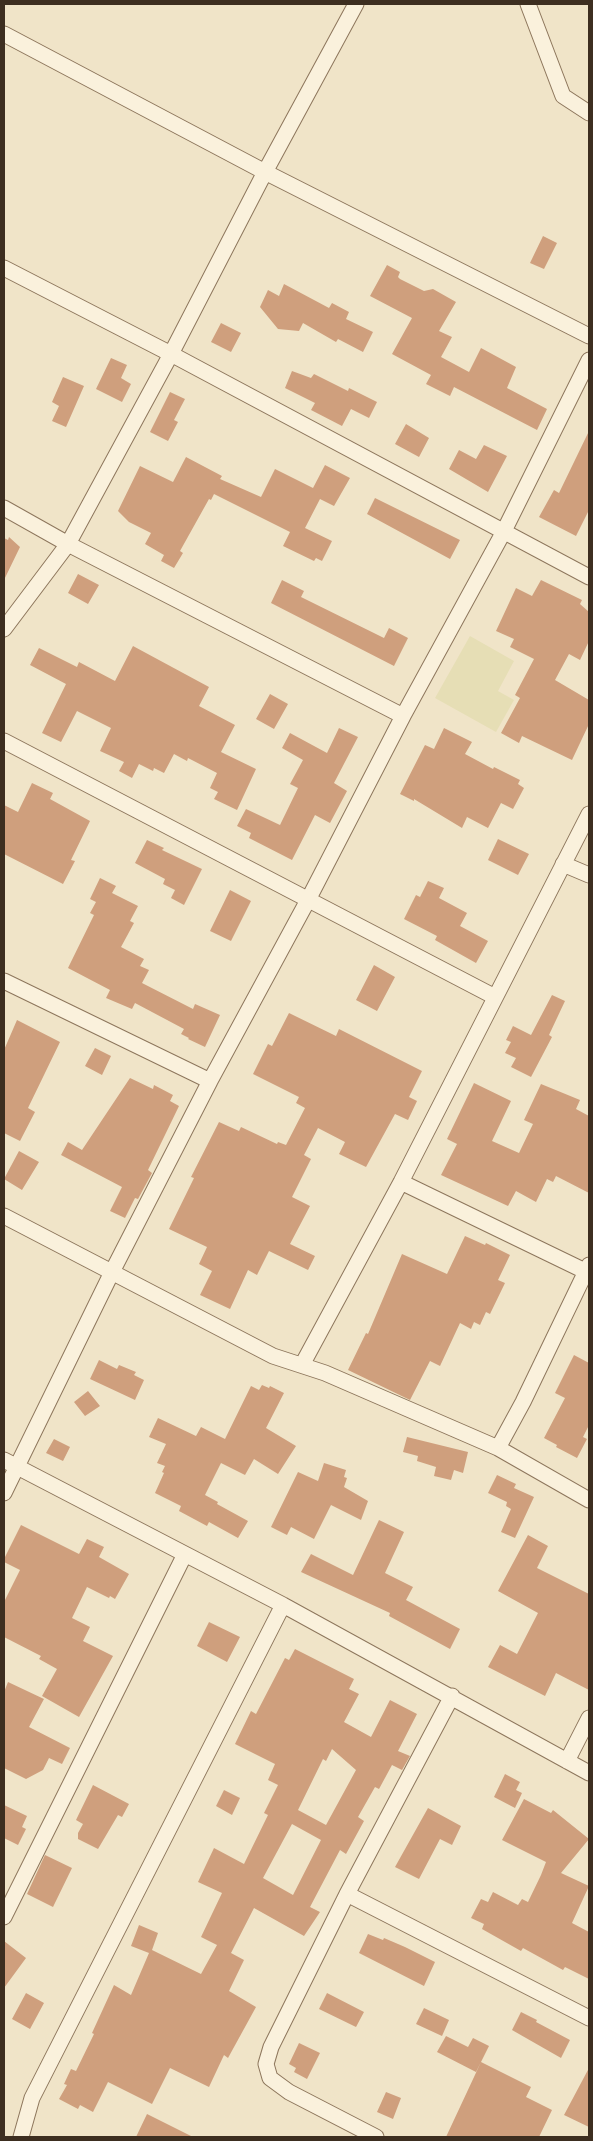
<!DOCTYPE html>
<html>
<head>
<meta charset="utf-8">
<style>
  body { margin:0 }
  #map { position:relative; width:593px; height:2141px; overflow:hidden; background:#f0e4c8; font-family:Georgia,serif }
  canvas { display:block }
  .frame { position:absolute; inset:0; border:5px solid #3d2e20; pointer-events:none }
</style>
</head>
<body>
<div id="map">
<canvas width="593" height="2141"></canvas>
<div class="frame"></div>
</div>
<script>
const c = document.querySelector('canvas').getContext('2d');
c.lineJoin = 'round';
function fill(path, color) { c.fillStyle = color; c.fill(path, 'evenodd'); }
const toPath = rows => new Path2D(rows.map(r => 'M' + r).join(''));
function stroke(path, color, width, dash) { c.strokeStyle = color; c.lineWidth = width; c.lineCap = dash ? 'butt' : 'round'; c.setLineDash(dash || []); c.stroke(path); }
const farmland = toPath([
  [470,636,514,661,498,691,514,700,496,732,435,698]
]);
const building = toPath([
  [543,236,557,243,544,269,530,263],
  [387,265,400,272,398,277,400,279,424,291,433,289,456,302,439,331,452,337,441,357,469,372,481,348,516,367,507,388,547,409,537,430,454,387,450,396,426,384,431,375,392,354,412,318,370,296],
  [284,284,329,308,332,303,349,312,346,319,373,332,363,352,338,339,336,342,303,323,299,331,278,329,260,307,268,290,279,296],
  [221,323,241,333,231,352,211,342],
  [111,358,127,365,121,378,131,384,122,402,96,389],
  [292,371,311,378,314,374,348,391,349,388,377,402,369,418,351,409,342,426,311,410,315,403,285,388],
  [63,377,84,386,66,427,52,421,59,406,52,402],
  [170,392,185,399,174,420,178,422,168,441,150,432],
  [406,424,429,438,419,457,395,444],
  [589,431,589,510,576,536,539,517,554,490,559,493],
  [484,445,507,456,488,492,449,469,459,450,476,459],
  [186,457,222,476,220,479,261,497,275,469,313,488,325,465,350,478,334,506,320,499,305,528,332,541,322,561,316,558,314,561,283,546,290,532,214,494,211,500,209,499,180,551,183,553,174,568,161,561,164,555,145,544,151,533,129,522,118,511,140,466,173,482],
  [375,498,460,540,450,559,367,514],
  [9,537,20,547,4,580,4,538,8,540],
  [78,574,99,585,88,604,68,593],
  [282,580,304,591,301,597,384,638,389,628,408,638,394,666,271,603],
  [541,580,582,600,580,604,589,612,589,641,580,660,569,654,555,680,589,700,589,724,572,760,522,736,519,743,501,733,520,698,515,695,534,659,510,647,514,639,496,631,516,588,532,596],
  [133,646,209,687,199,706,235,725,221,752,256,769,237,810,214,799,218,792,210,788,217,773,188,758,187,761,174,754,164,773,154,768,153,771,139,764,132,778,119,771,124,762,100,751,111,728,77,711,61,742,42,733,66,684,30,665,39,648,77,667,79,662,115,681],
  [270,694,288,704,274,729,256,719],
  [339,728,358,737,334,783,347,791,330,823,315,815,292,860,249,838,251,833,237,826,246,809,280,825,298,788,290,784,303,760,282,748,290,733,327,753],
  [444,728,472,742,465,754,493,769,494,767,520,780,518,784,524,788,513,809,501,803,488,828,467,817,462,828,414,799,414,801,400,794,425,745,434,749],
  [32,783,53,793,50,799,90,821,71,860,75,861,63,884,4,854,4,805,18,812],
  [498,839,529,854,518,875,488,860],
  [147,840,164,848,162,850,202,869,184,905,171,898,175,890,163,884,165,879,135,863],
  [100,878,116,886,112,893,138,906,130,921,134,923,121,947,144,959,140,966,149,970,142,983,193,1009,195,1004,220,1015,205,1047,188,1039,189,1038,181,1034,184,1029,135,1003,132,1009,106,998,110,990,68,968,94,915,90,913,96,902,90,899],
  [428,881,444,888,439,898,467,913,460,926,488,941,476,963,435,940,437,936,404,919,416,895,420,897],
  [230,890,251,901,231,941,210,931],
  [374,965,395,977,377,1011,356,1000],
  [552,995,565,1001,549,1035,552,1037,531,1077,511,1067,516,1058,505,1053,511,1042,506,1040,513,1026,531,1035],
  [289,1013,336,1036,339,1029,422,1071,409,1097,417,1101,408,1120,395,1114,366,1167,339,1154,345,1142,318,1128,304,1155,311,1159,292,1197,310,1206,290,1244,315,1256,308,1270,269,1251,257,1275,248,1270,230,1309,200,1295,212,1271,199,1264,207,1247,169,1229,194,1178,191,1177,219,1122,239,1131,241,1127,277,1144,278,1142,286,1145,305,1108,296,1103,299,1097,253,1074,268,1044,272,1046],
  [17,1020,60,1042,28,1108,35,1112,20,1141,4,1133,4,1050],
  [95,1048,111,1056,102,1075,85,1066],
  [130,1078,153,1089,154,1085,173,1095,170,1101,179,1106,148,1170,152,1173,138,1199,135,1198,125,1218,110,1211,122,1187,61,1155,68,1142,82,1150],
  [474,1083,511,1101,492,1141,519,1153,533,1124,524,1120,541,1084,580,1100,576,1109,589,1116,589,1193,556,1176,553,1182,547,1179,536,1202,516,1191,508,1206,441,1175,457,1144,447,1139],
  [19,1151,39,1162,22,1190,4,1179],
  [465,1236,485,1245,486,1243,510,1255,498,1280,505,1283,490,1314,486,1312,480,1325,474,1322,471,1329,460,1323,440,1366,430,1361,410,1400,348,1370,366,1333,368,1334,402,1254,447,1274],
  [574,1355,589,1363,589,1425,583,1437,587,1439,577,1458,556,1447,557,1445,544,1438,565,1398,555,1393],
  [99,1360,117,1369,119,1365,136,1372,134,1375,144,1380,135,1400,90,1379],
  [262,1385,269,1388,270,1386,284,1393,266,1428,296,1446,278,1474,254,1459,245,1475,221,1463,205,1495,218,1502,217,1504,248,1521,238,1538,209,1522,207,1526,179,1511,181,1506,155,1493,164,1473,162,1472,165,1466,157,1463,166,1444,149,1437,158,1418,196,1436,201,1427,225,1439,251,1386,259,1390],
  [88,1391,100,1406,85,1416,74,1402],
  [407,1437,468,1452,463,1473,454,1470,451,1480,434,1476,436,1467,417,1461,418,1456,403,1452],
  [54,1439,70,1447,63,1461,46,1453],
  [324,1463,346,1470,344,1477,347,1478,344,1487,368,1501,361,1520,331,1505,314,1539,291,1527,287,1535,271,1527,298,1472,318,1481],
  [497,1475,516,1484,514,1488,534,1497,515,1538,501,1532,511,1509,506,1506,507,1502,488,1493],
  [379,1520,404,1532,385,1573,413,1587,406,1600,460,1629,450,1649,389,1616,390,1613,301,1572,311,1554,353,1575],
  [21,1525,79,1554,87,1539,104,1547,99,1557,129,1574,115,1599,110,1596,109,1598,87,1587,72,1618,90,1627,83,1641,113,1656,79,1717,42,1696,57,1669,39,1659,41,1656,4,1637,4,1602,20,1570,4,1562,4,1559],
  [528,1535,548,1546,537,1568,589,1594,589,1690,556,1673,545,1696,488,1667,500,1645,517,1654,538,1613,498,1591],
  [209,1622,240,1637,227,1662,197,1646],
  [295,1649,354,1679,349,1689,359,1694,344,1722,371,1737,390,1700,417,1714,398,1751,410,1756,402,1770,392,1765,379,1789,375,1787,358,1817,364,1821,346,1854,340,1850,310,1907,320,1912,304,1936,254,1908,231,1953,244,1960,229,1991,256,2007,228,2058,224,2055,209,2087,170,2068,152,2104,108,2082,93,2112,80,2105,78,2109,59,2099,67,2085,64,2084,71,2069,76,2071,94,2034,92,2033,114,1985,131,1995,149,1953,131,1946,139,1925,158,1933,152,1950,201,1974,217,1945,201,1937,222,1893,198,1882,214,1848,244,1864,268,1815,264,1813,278,1785,268,1780,275,1764,235,1744,251,1711,256,1714,285,1658,289,1660],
  [332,1749,356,1770,326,1825,298,1810,323,1759,326,1761],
  [292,1824,321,1840,293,1895,263,1878],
  [8,1682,44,1699,29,1727,70,1748,62,1764,49,1758,43,1770,26,1779,4,1768,4,1692],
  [505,1774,520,1782,516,1790,522,1793,515,1808,494,1797],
  [93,1785,129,1804,122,1817,118,1815,98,1849,78,1839,78,1833,83,1824,76,1820],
  [224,1790,240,1798,232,1815,216,1806],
  [524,1799,551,1813,553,1810,589,1839,561,1873,589,1886,572,1923,589,1932,589,1979,565,1967,563,1970,523,1948,521,1951,482,1929,484,1924,471,1918,481,1899,488,1902,493,1892,518,1905,522,1899,528,1902,541,1875,546,1862,502,1840],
  [4,1805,27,1816,22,1827,26,1829,18,1845,4,1838],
  [428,1808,461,1826,452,1845,440,1839,419,1879,395,1867],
  [45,1855,72,1868,53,1907,27,1894],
  [368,1934,383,1940,384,1938,405,1947,435,1962,424,1986,359,1953],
  [4,1941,26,1958,4,1988],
  [26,1993,44,2003,30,2029,12,2019],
  [327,1993,364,2012,356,2027,319,2009],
  [424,2008,449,2020,442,2036,416,2024],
  [521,2012,537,2020,536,2022,570,2040,561,2058,512,2030],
  [446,2036,468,2047,473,2038,489,2046,476,2072,437,2052],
  [299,2043,320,2053,307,2079,294,2072,296,2068,289,2064],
  [481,2062,531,2087,526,2097,552,2110,539,2137,446,2137],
  [589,2068,589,2127,564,2115],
  [386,2092,401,2098,393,2119,377,2112],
  [147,2114,193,2137,136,2137]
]);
const minor = toPath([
  [528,4,563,96,589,113],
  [4,34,265,172,589,336],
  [4,268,171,354,589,577],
  [4,508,68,544,403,716],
  [4,629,68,544,171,354,265,172,356,4],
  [4,741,495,997],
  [563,864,589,875],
  [4,981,210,1081],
  [401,1182,589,1273],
  [4,1216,273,1356,325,1373,498,1448,589,1500],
  [302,1365,401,1182,589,814],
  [498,1448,523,1402,589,1265],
  [4,1460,283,1605,589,1773],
  [4,1493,112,1272,210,1081,308,900,403,716,503,533,589,360],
  [567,1761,589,1718],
  [347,1894,589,2018],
  [4,1917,185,1554],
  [21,2137,32,2098,283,1605],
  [376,2137,289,2092,270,2078,266,2064,271,2047,347,1894,452,1696]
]);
fill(farmland, '#e6deb5');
fill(building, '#cf9f7d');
stroke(minor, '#8d765c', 17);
stroke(minor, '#faf1dc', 15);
</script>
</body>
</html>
